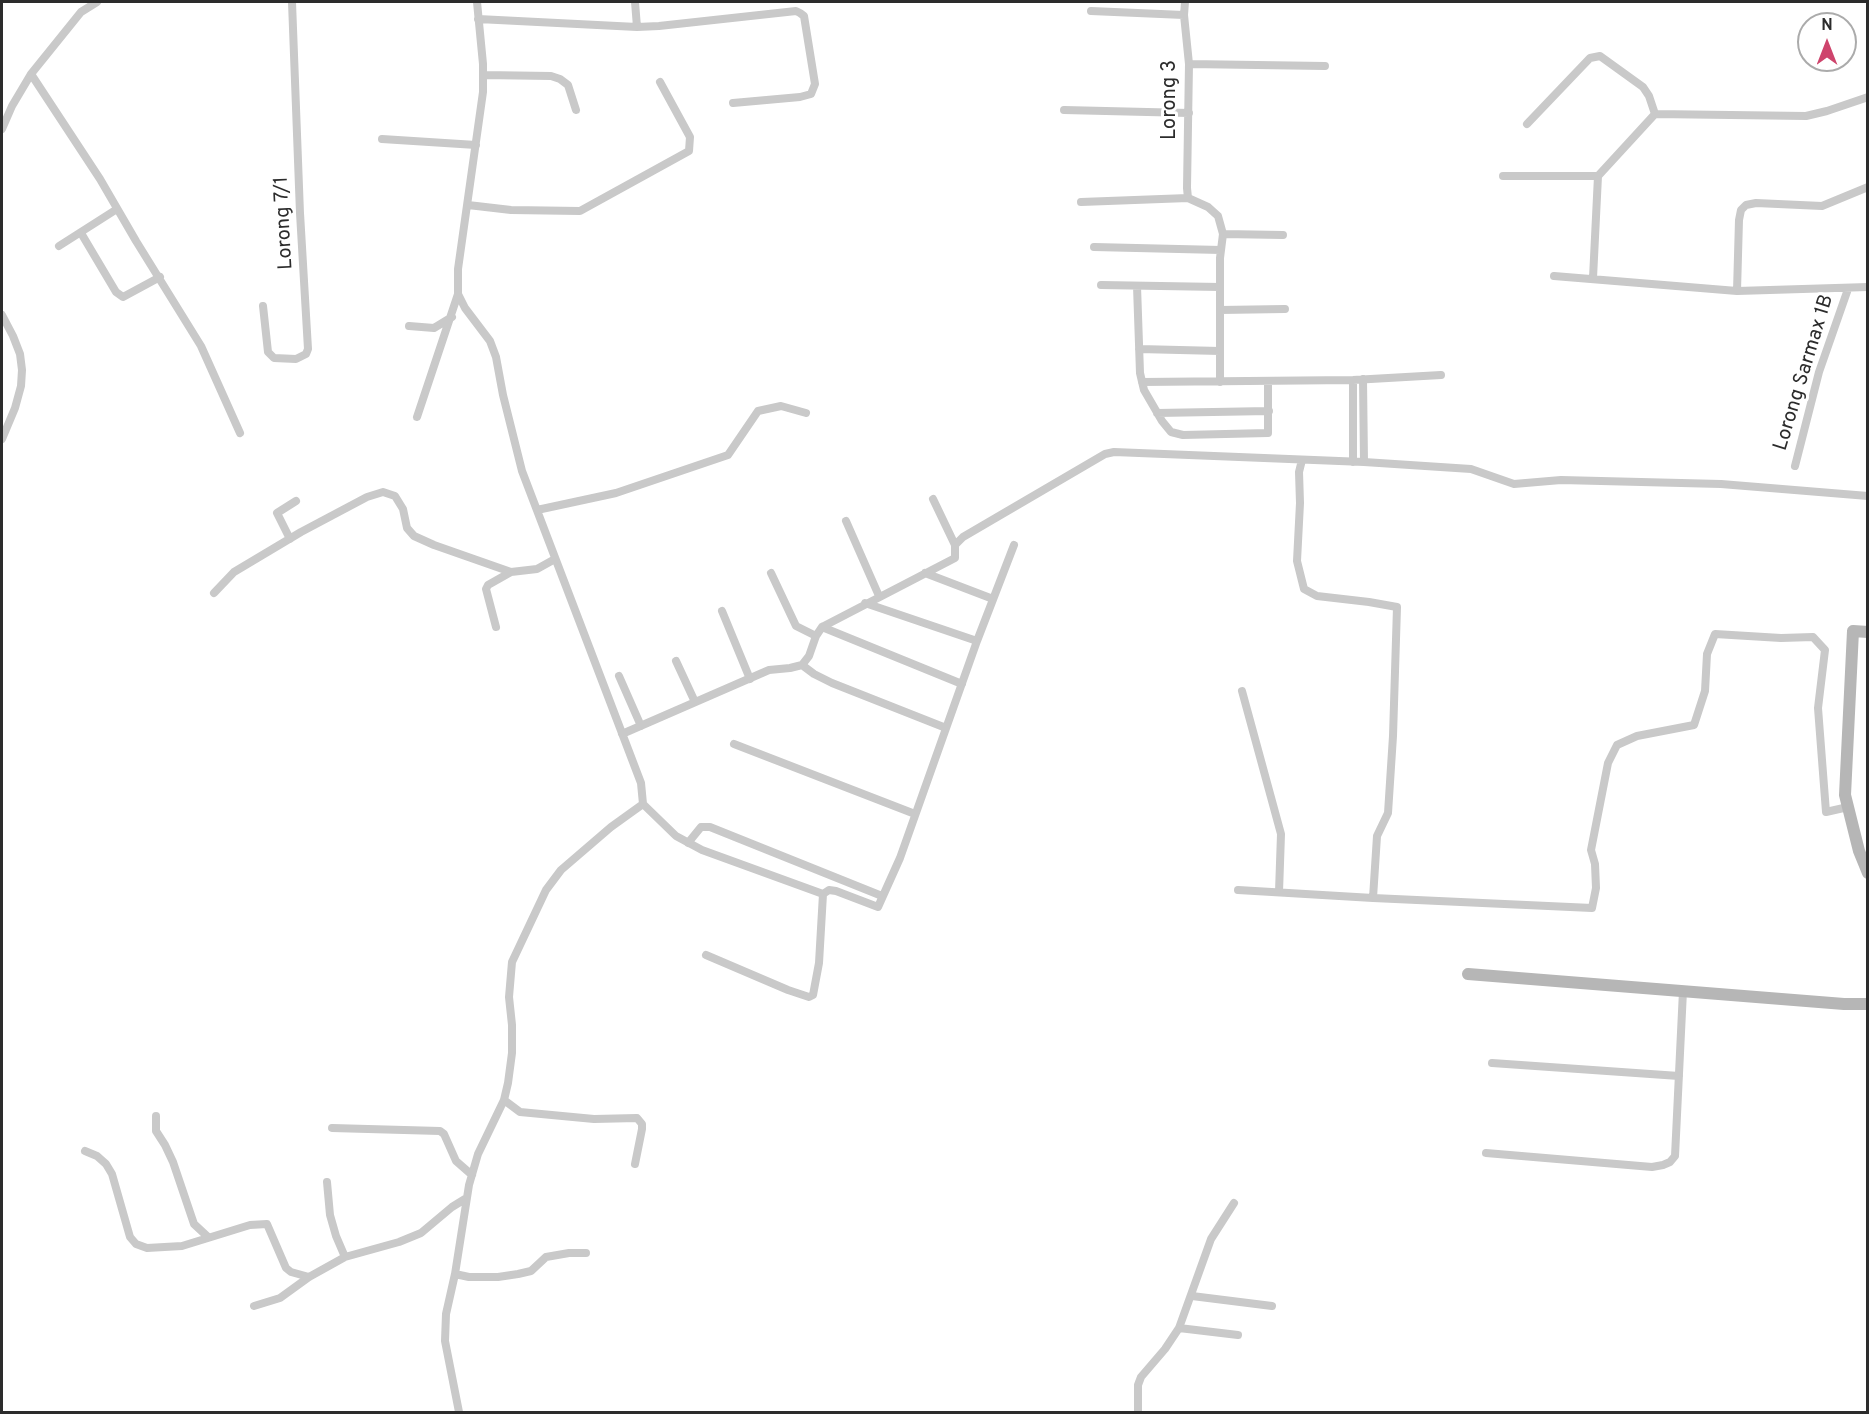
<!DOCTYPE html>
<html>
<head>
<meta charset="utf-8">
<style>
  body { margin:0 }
  #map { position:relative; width:1869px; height:1414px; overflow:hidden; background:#fff; font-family:Overpass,sans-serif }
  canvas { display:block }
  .frame { position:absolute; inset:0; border:3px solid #2c2c2c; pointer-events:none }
  .north { position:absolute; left:1797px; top:12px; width:60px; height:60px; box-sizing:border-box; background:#fff; border:2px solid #ababab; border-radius:50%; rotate:0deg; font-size:16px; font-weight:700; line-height:24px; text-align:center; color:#2c2c2c }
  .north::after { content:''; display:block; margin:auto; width:21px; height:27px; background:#ce446c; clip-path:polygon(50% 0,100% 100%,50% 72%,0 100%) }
</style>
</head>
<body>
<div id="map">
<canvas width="1869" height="1414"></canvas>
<div class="frame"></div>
<div class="north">N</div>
</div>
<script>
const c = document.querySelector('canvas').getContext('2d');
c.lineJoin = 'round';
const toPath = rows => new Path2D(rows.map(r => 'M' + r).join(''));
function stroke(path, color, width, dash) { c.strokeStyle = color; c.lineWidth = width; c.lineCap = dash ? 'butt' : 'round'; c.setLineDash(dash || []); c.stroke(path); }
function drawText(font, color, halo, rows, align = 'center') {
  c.font = font + ' Overpass,sans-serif'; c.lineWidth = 6; c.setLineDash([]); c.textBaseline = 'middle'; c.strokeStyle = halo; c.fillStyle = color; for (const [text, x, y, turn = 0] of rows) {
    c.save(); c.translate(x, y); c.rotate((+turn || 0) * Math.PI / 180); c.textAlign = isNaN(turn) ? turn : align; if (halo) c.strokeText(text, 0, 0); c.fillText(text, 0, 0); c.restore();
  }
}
const street = toPath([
  [477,2,483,64,483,92,458,269,458,294,465,308,490,341,496,357,503,395,522,471,641,783,643,804,676,836,702,850,823,894,829,890,836,891,878,907,900,858,977,641,865,603],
  [635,2,637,27],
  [1185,2,1184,15,1189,64,1187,188,1188,198],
  [1091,11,1184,15],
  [478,19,637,27,659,26,796,11,800,13,804,16,815,84,811,94,800,97,733,103],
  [1189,64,1325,66],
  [31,74,100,179,136,241,201,346,240,433],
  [483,75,551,76,560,79,568,85,576,110],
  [1064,110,1189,113],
  [1527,124,1590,58,1600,56,1643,87,1649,96,1655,114],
  [2,129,12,106,31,74,81,12,97,2],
  [382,139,476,145],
  [1503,176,1598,176],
  [1081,202,1188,198,1208,207,1218,216,1223,234,1220,258,1220,382],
  [468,205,511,210,580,211,689,151,690,137,660,82],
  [81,233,116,292,123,297,160,277],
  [1223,234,1283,235],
  [59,246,117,209],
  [1094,247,1221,250],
  [1554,276,1737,291,1868,287],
  [1593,278,1598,176,1655,114,1806,116,1827,111,1868,97],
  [1101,285,1220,287],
  [1137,286,1140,373,1144,390,1162,421,1171,432,1183,435,1268,433,1268,381],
  [1737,291,1739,220,1741,210,1746,205,1756,203,1822,206,1868,187],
  [263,306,268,352,274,358,296,359,306,354,308,349,300,213,292,2],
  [1220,310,1285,309],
  [2,315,13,336,20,354,22,370,21,386,15,408,2,439],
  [409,326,434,328,452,317],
  [1139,349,1220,351],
  [1363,379,1364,462],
  [1353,380,1353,462],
  [1142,382,1353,380,1441,375],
  [1157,413,1269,411],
  [417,417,458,294],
  [1795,466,1819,372,1848,289],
  [933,499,955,545],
  [537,510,616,493,728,455,758,411,781,406,806,413],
  [846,521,879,596],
  [290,539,277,513,296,501],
  [771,573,796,626,816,636],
  [925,573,993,599],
  [214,593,234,572,301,532,367,497,383,492,395,496,403,509,407,528,414,536,434,545,511,572],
  [722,611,750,679],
  [496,627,486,589,488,585,511,572,537,569,555,559],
  [822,627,962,684],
  [977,641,1014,545],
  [676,661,695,702],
  [802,665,814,674,832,683,946,728],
  [619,676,641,726],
  [1242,691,1281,834,1279,892],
  [622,734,769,670,790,668,802,665,809,656,816,636,822,627,955,558,955,545,963,537,1105,454,1114,452,1364,462,1471,469,1514,484,1561,480,1721,484,1868,496],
  [734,744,915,814],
  [688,843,701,827,710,827,882,896],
  [1238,890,1373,898,1377,836,1388,813,1393,736,1397,607,1369,602,1317,596,1304,589,1297,561,1300,503,1299,472,1302,460],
  [1373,898,1592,908,1596,888,1595,864,1591,850,1608,763,1617,745,1637,736,1694,725,1705,691,1707,654,1715,634,1781,638,1813,637,1825,650,1818,708,1826,812,1848,807],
  [706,955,788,990,809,997,813,995,819,963,823,894],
  [1492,1063,1679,1076],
  [504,1100,520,1112,594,1119,637,1118,642,1124,642,1129,635,1164],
  [156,1116,156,1131,165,1145,173,1162,194,1224,208,1237],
  [332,1128,440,1131,444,1134,456,1161,472,1175],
  [85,1151,97,1156,106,1164,112,1174,130,1237,136,1244,147,1248,182,1246,250,1225,267,1224,286,1268,291,1272,309,1277],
  [1486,1153,1652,1167,1663,1165,1670,1162,1675,1156,1683,991],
  [327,1182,330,1215,336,1236,345,1257],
  [455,1274,469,1277,498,1277,518,1274,531,1271,546,1257,569,1253,586,1253],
  [1192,1296,1272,1306],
  [254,1306,280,1298,309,1277,345,1257,399,1242,421,1233,452,1207,465,1199],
  [1179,1328,1238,1335],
  [459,1412,445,1341,446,1314,455,1274,469,1185,478,1154,504,1100,508,1083,512,1053,512,1025,509,997,512,962,546,890,561,870,611,827,643,804],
  [1138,1412,1138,1385,1141,1377,1165,1349,1179,1328,1211,1239,1234,1203]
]);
const secondary = toPath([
  [1868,632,1853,631,1845,795,1859,851,1868,873],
  [1468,974,1844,1004,1868,1004]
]);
const streetNames = [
  ["Lorong 3",1171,100,-90],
  ["Lorong 7/1",285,223,-93],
  ["Lorong Sarmax 1B",1805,373,-73]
];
stroke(street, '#c9c9c9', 8);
stroke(secondary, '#b6b6b6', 12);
drawText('20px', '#2c2c2c', '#fff', streetNames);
</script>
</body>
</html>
